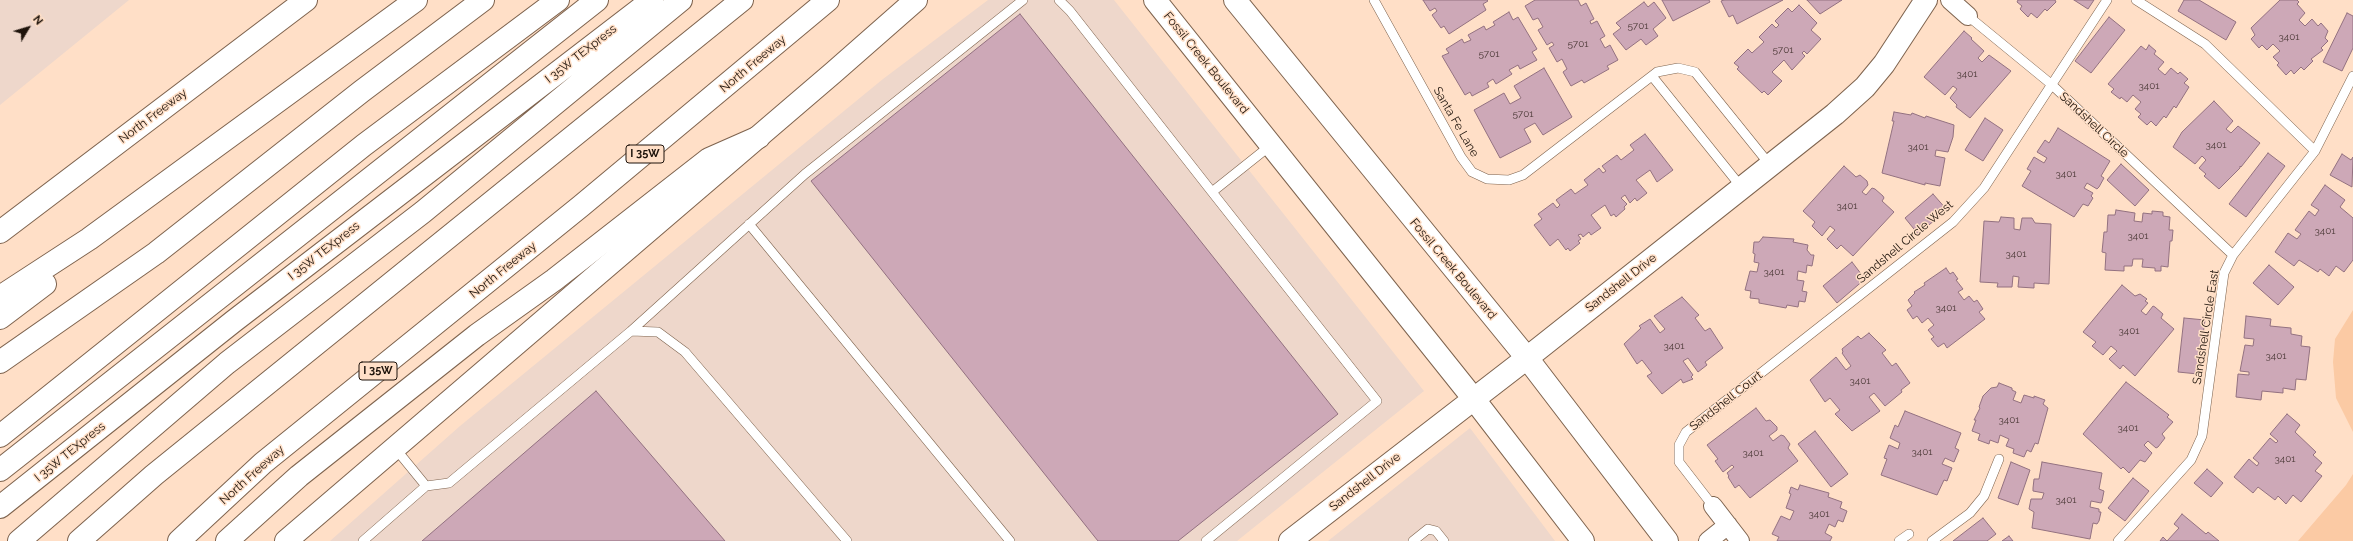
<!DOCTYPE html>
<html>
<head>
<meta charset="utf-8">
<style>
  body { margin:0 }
  #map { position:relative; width:2353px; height:541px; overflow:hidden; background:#ffdfc7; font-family:Raleway,sans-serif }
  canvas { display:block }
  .north { position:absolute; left:8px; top:8px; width:40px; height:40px; -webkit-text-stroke:3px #ffdfc7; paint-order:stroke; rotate:52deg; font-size:11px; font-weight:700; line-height:16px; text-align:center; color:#1e130b }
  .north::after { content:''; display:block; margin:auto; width:14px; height:18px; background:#1e130b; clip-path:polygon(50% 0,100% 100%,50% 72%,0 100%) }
</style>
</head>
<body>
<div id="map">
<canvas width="2353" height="541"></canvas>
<div class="north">N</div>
</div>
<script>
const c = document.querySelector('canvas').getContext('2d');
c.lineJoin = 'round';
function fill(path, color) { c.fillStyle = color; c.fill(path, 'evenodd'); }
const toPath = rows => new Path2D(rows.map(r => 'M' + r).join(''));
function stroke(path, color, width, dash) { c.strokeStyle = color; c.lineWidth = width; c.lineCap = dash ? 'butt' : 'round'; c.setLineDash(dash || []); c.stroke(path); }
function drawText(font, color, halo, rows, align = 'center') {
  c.font = font + ' Raleway,sans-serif'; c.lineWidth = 3; c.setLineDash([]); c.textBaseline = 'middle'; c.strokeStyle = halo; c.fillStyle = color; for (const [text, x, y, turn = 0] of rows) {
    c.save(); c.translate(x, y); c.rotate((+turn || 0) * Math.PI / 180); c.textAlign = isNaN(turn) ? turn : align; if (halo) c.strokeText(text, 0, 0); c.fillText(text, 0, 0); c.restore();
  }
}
const industrial = toPath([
  [0,0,129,0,0,105],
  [988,0,1114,0,1424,391,1237,541,330,541,460,426,883,79],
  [1470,428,1555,541,1328,541]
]);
const green = toPath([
  [2353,310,2353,432,2336,398,2333,362,2335,339],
  [2353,474,2353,541,2298,541,2346,485]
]);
const building = toPath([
  [1423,0,1487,0,1488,1,1483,4,1486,10,1449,34,1444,26,1441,28,1432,15,1437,11,1435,8,1430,11,1423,0],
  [1535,0,1578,0,1581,6,1586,3,1594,19,1590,21,1591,24,1597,21,1605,36,1600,39,1605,48,1610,45,1618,60,1607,66,1609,69,1584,83,1582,80,1571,86,1563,72,1567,69,1562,59,1557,62,1549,48,1554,45,1552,42,1547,45,1538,30,1543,27,1538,18,1533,20,1525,6,1535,0],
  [1662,0,1709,0,1710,2,1673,21,1662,0],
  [1724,0,1783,0,1737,24,1733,15,1729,17,1721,1,1724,0],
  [1807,0,1842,0,1820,14,1807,0],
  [2018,0,2055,0,2056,2,2047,11,2045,9,2037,18,2031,13,2028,17,2020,9,2022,6,2017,2,2018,0],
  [2074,0,2094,0,2088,9,2074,0],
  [2184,0,2199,0,2236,22,2226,40,2178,11,2184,0],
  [2280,0,2297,0,2299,2,2297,4,2305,13,2299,20,2305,26,2312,19,2318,26,2321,23,2328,31,2325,38,2328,41,2321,48,2323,50,2311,59,2313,61,2304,70,2301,67,2294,74,2291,70,2286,75,2277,65,2279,63,2273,57,2280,51,2273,44,2267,50,2262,45,2259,48,2251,39,2255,35,2251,28,2280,0],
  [1644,2,1648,7,1654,2,1666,18,1653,29,1658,36,1646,45,1641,39,1626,50,1613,34,1621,28,1616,23,1644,2],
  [1799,5,1817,23,1811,30,1821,39,1807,54,1804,51,1802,53,1805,56,1792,70,1784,60,1772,72,1782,81,1768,95,1764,91,1762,93,1737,69,1739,67,1734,63,1748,49,1752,53,1764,42,1759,37,1772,24,1776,28,1779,25,1775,21,1788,8,1792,12,1799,5],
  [1509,12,1513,20,1518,17,1537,49,1532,52,1537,60,1520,69,1518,65,1509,70,1512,74,1496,84,1493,79,1487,83,1489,87,1472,96,1470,92,1465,95,1442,56,1449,53,1446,49,1462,39,1464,43,1471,40,1468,35,1484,26,1486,30,1495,25,1493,22,1509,12],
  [2347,13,2353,16,2353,48,2342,71,2323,62,2347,13],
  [1020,14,1338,414,1178,541,1098,541,811,181,1020,14],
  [2109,17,2125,30,2091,73,2075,61,2109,17],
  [1964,31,1972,38,1971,39,1984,51,1978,58,1982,62,1989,55,2011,71,1970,118,1956,107,1957,105,1950,98,1957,89,1953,86,1945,95,1924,77,1964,31],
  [2149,45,2156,51,2154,54,2164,62,2158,69,2165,75,2171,68,2178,74,2180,72,2188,79,2184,83,2189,87,2176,108,2174,106,2166,118,2164,116,2156,126,2151,121,2147,125,2138,117,2141,114,2135,109,2141,102,2133,95,2127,102,2121,97,2120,99,2111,92,2114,89,2108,84,2141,46,2146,50,2149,45],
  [1544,68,1572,117,1543,135,1535,123,1524,129,1531,142,1500,158,1474,110,1504,93,1510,104,1521,98,1514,86,1544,68],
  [2214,101,2233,121,2226,129,2231,133,2238,126,2260,143,2241,167,2240,166,2240,168,2219,189,2204,176,2206,174,2199,168,2206,160,2202,156,2195,164,2173,147,2182,132,2214,101],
  [1894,112,1911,115,1912,113,1925,118,1926,116,1954,125,1953,137,1948,152,1936,150,1935,156,1945,158,1940,186,1925,183,1925,185,1882,173,1894,121,1892,121,1894,112],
  [1985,118,2003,130,1983,161,1965,150,1985,118],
  [2058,128,2110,161,2101,176,2104,178,2099,187,2097,189,2087,183,2084,188,2093,193,2091,196,2093,198,2088,206,2083,204,2074,217,2022,186,2031,171,2027,169,2034,157,2044,163,2047,158,2037,152,2045,140,2049,143,2058,128],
  [1645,134,1673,170,1657,182,1650,170,1636,180,1647,193,1637,201,1635,198,1630,203,1625,195,1621,198,1627,204,1624,207,1625,209,1616,217,1614,214,1611,216,1605,205,1591,215,1601,228,1591,235,1589,232,1583,237,1581,234,1578,235,1581,239,1578,241,1580,243,1570,251,1568,248,1566,250,1558,239,1550,246,1534,225,1542,219,1538,214,1553,203,1557,208,1560,205,1556,200,1571,189,1575,194,1588,185,1584,180,1599,168,1603,173,1606,171,1602,166,1617,155,1621,160,1634,150,1630,145,1645,134],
  [2268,153,2285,166,2246,217,2229,204,2268,153],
  [2342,154,2351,160,2353,157,2352,187,2330,175,2342,154],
  [2121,164,2149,190,2135,206,2107,180,2121,164],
  [1844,166,1856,177,1860,175,1867,181,1868,185,1862,192,1866,195,1872,188,1875,189,1883,196,1884,198,1882,201,1894,212,1853,256,1841,245,1837,249,1827,239,1835,230,1830,226,1822,236,1812,226,1815,222,1803,211,1844,166],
  [2325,185,2345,200,2340,207,2353,218,2353,260,2344,272,2336,266,2329,276,2320,269,2318,272,2299,260,2294,266,2275,252,2288,233,2297,239,2301,234,2295,230,2309,211,2315,216,2319,210,2311,205,2325,185],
  [1933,194,1947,210,1918,234,1905,218,1933,194],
  [2116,210,2135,213,2134,221,2142,222,2143,213,2152,214,2152,211,2163,212,2163,216,2170,217,2169,230,2173,230,2172,241,2170,241,2168,267,2161,266,2161,271,2155,271,2155,268,2142,267,2143,259,2133,259,2132,266,2124,266,2124,271,2105,270,2106,253,2102,252,2104,232,2107,232,2108,215,2115,215,2116,210],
  [2001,217,2014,218,2014,229,2020,230,2022,218,2032,218,2035,223,2051,224,2049,284,2034,283,2034,288,2018,287,2019,277,2013,276,2012,287,1997,287,1998,283,1980,282,1984,221,1999,222,2001,217],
  [1763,237,1794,239,1793,242,1808,245,1807,250,1811,255,1814,255,1812,266,1807,265,1806,273,1798,271,1797,280,1804,281,1802,291,1807,292,1805,302,1799,301,1798,307,1787,305,1786,308,1759,303,1759,299,1750,298,1751,291,1745,290,1750,271,1757,272,1759,263,1754,262,1755,254,1753,253,1754,242,1759,242,1763,237],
  [1852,262,1865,279,1837,303,1823,286,1852,262],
  [2269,265,2294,287,2278,305,2253,283,2269,265],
  [1946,268,1950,274,1953,272,1958,279,1956,280,1963,289,1958,292,1964,300,1969,296,1974,302,1977,300,1983,309,1979,312,1985,319,1947,348,1944,343,1938,347,1931,339,1934,337,1928,330,1934,325,1928,318,1922,323,1917,316,1913,319,1907,310,1912,306,1908,300,1915,293,1914,292,1925,285,1924,283,1946,268],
  [2122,285,2135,296,2140,294,2147,299,2145,301,2148,303,2141,311,2146,315,2153,306,2155,307,2163,314,2161,318,2174,329,2135,376,2123,365,2120,369,2109,359,2117,351,2111,346,2103,355,2092,346,2096,342,2083,332,2122,285],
  [1682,297,1699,315,1695,318,1705,331,1710,328,1723,348,1705,362,1707,365,1698,372,1688,358,1683,361,1693,375,1691,377,1693,379,1683,383,1681,379,1662,394,1647,376,1652,373,1642,360,1637,364,1624,344,1641,328,1639,326,1650,319,1660,333,1665,329,1654,316,1682,297],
  [2246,316,2271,319,2270,326,2291,328,2291,334,2302,336,2301,346,2310,347,2306,380,2296,379,2295,390,2283,388,2283,393,2262,391,2261,400,2236,397,2238,374,2249,375,2249,372,2240,371,2245,345,2253,346,2254,339,2244,338,2246,316],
  [2184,318,2205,320,2198,374,2178,372,2184,318],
  [1869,333,1886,350,1882,353,1892,366,1896,363,1910,383,1901,390,1902,392,1885,406,1874,393,1869,397,1880,411,1852,431,1835,414,1840,410,1830,398,1825,402,1810,380,1836,357,1846,370,1851,366,1842,353,1843,352,1842,349,1858,336,1861,339,1869,333],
  [2126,382,2169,415,2167,417,2173,422,2162,434,2165,438,2158,447,2156,448,2148,441,2144,445,2152,453,2145,462,2140,460,2129,473,2123,467,2121,469,2083,434,2126,382],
  [1999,383,2012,388,2012,390,2016,392,2013,400,2021,403,2024,395,2034,398,2034,396,2045,400,2043,404,2048,408,2038,444,2035,443,2031,452,2027,450,2024,457,2013,453,2014,449,2006,446,2009,439,2000,435,1998,443,1990,440,1989,444,1978,440,1980,434,1972,431,1976,420,1974,420,1980,408,1979,407,1983,396,1991,388,1997,387,1999,383],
  [596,391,725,541,422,541,596,391],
  [1756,408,1766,421,1770,420,1777,427,1777,430,1769,436,1773,441,1781,435,1784,436,1790,444,1788,448,1798,461,1750,498,1739,485,1735,488,1728,477,1729,476,1727,473,1734,467,1732,465,1723,472,1715,461,1718,459,1707,445,1756,408],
  [1905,411,1961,433,1955,448,1959,450,1954,462,1945,458,1942,464,1952,468,1947,481,1944,480,1937,495,1881,475,1887,459,1884,458,1889,445,1898,449,1900,443,1890,438,1895,425,1898,427,1905,411],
  [2287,414,2300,425,2295,432,2316,452,2313,455,2322,463,2315,471,2322,476,2301,502,2293,495,2286,504,2278,496,2275,500,2258,487,2253,493,2234,477,2249,459,2257,466,2259,463,2253,458,2270,438,2276,443,2278,441,2270,434,2287,414],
  [1815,431,1848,474,1831,487,1798,444,1815,431],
  [2011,462,2030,470,2018,505,1998,498,2011,462],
  [2042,462,2102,473,2099,489,2104,491,2102,501,2101,503,2091,501,2090,507,2099,509,2099,512,2101,512,2099,521,2097,524,2093,523,2090,539,2032,528,2034,512,2029,509,2031,499,2042,499,2044,493,2033,491,2033,488,2034,479,2039,479,2042,462],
  [2207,469,2223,483,2211,497,2194,483,2207,469],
  [2133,478,2149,491,2125,521,2108,508,2133,478],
  [1800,485,1829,493,1828,497,1842,502,1840,508,1847,511,1843,522,1838,520,1835,527,1829,524,1825,533,1832,537,1830,541,1777,541,1779,537,1772,534,1781,516,1790,520,1794,511,1786,508,1791,494,1789,493,1791,487,1798,490,1800,485],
  [2182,514,2206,534,2208,532,2219,541,2160,541,2163,537,2167,541,2179,528,2174,524,2182,514],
  [1983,518,1996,534,1987,541,1953,541,1983,518],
  [2009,536,2013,541,2002,541,2009,536]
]);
const lane = toPath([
  [1059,0,1070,11,1212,192,1271,145],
  [1374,0,1461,157,1472,172,1487,179,1509,180,1523,175,1657,72,1678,68,1695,72,1770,165],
  [2136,0,2205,44,2315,151],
  [1968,16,2051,84,2233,255],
  [1652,76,1742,188],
  [749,224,1010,541],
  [631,331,805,174,1023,0],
  [395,448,426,486,449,483,631,331,658,332,685,352,847,541],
  [1713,506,1679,462,1679,445,1686,432,1953,222,1984,188,2107,0],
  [363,541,426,486],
  [1206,541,1377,401,1212,192],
  [1413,541,1428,529,1436,531,1444,541],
  [1899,541,1909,534],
  [1932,541,1970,513,1984,496,1999,459],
  [2118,541,2191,460,2202,436,2224,273,2233,255,2315,151,2353,76]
]);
const street = toPath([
  [1950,0,1968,16],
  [1713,506,1740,541],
  [1708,541,1728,525]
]);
const secondary = toPath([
  [1155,0,1473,398,1583,541],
  [1235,0,1527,358,1667,541],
  [0,232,306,0],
  [286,541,834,72,916,0],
  [1290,541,1527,358,1835,114,1865,87,1884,64,1926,0]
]);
const highway = toPath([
  [0,297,89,239,416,0],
  [0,318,45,284],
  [0,362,156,253,362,91,483,0],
  [0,436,364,145,558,0],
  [0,470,597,0],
  [0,507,234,321,652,0],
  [19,541,227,363,423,212,681,0],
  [79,541,154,475,742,0],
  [179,541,263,463,581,206,828,0],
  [227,541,299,476,477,335,554,280,709,159,759,137]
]);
const numberNames = [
  ["5701",1638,26],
  ["3401",2289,37],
  ["5701",1578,44],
  ["5701",1783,50],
  ["5701",1489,54],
  ["3401",1967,74],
  ["3401",2149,86],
  ["5701",1523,114],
  ["3401",2216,145],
  ["3401",1918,147],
  ["3401",2066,174],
  ["3401",1847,206],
  ["3401",2325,231],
  ["3401",2138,236],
  ["3401",2016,254],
  ["3401",1774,272],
  ["3401",1946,308],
  ["3401",2129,331],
  ["3401",1674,346],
  ["3401",2276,356],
  ["3401",1860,381],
  ["3401",2009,420],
  ["3401",2128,428],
  ["3401",1922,452],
  ["3401",1753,453],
  ["3401",2285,459],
  ["3401",2066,500],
  ["3401",1819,514]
];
const shields = [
  [645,154,38],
  [378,371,38]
];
const shieldNames = [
  ["I 35W",645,154],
  ["I 35W",378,371]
];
const streetNames = [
  ["I 35W TEXpress",581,54,-38],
  ["Fossil Creek Boulevard",1206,63,51],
  ["North Freeway",753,64,-40],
  ["North Freeway",153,116,-37],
  ["Santa Fe Lane",1456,122,60],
  ["Sandshell Circle",2094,125,43],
  ["Sandshell Circle West",1905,242,-40],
  ["I 35W TEXpress",324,251,-38],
  ["Fossil Creek Boulevard",1453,269,50],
  ["North Freeway",503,270,-39],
  ["Sandshell Drive",1621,283,-38],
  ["Sandshell Circle East",2206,327,-81],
  ["Sandshell Court",1726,401,-38],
  ["I 35W TEXpress",70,452,-39],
  ["North Freeway",252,475,-42],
  ["Sandshell Drive",1365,482,-38]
];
fill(industrial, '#eed7cb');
fill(green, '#fbcaa4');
fill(building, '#cda8b7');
stroke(building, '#937180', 1);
stroke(lane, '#7e634e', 10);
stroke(street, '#7e634e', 20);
stroke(secondary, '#7e634e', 24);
stroke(highway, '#7e634e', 24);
stroke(lane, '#fff', 9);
stroke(street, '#fff', 18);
stroke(secondary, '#fff', 22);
stroke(highway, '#fff', 22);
drawText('10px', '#4a3836', null, numberNames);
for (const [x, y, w] of shields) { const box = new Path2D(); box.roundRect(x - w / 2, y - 9, w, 18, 3); c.fillStyle = '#ffdfc7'; c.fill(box); stroke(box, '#1e130b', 1); }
drawText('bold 11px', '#1e130b', null, shieldNames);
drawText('12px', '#1e130b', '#ffdfc7', streetNames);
</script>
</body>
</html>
